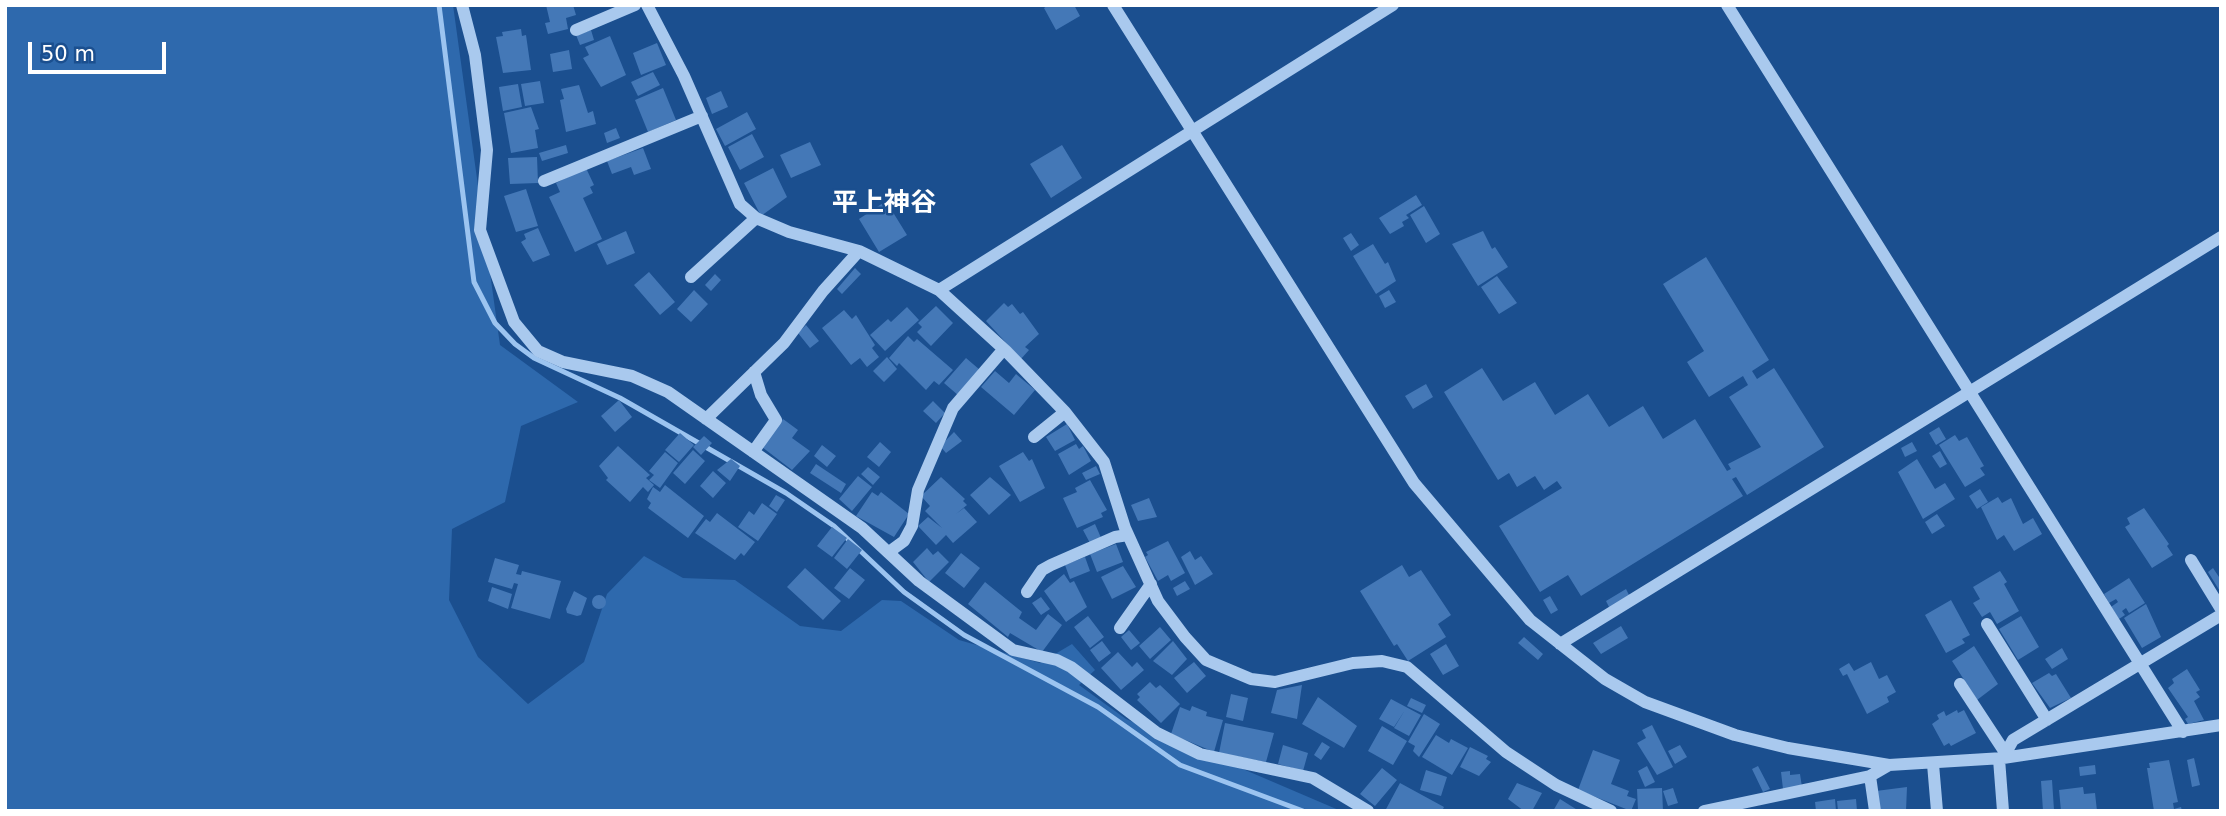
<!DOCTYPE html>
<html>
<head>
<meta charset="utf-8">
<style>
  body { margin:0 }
  #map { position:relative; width:2226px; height:816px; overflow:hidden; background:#1b4f8f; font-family:"DejaVu Sans",sans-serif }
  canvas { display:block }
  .frame { position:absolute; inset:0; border:7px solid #fff; pointer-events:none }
  .scale { position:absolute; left:28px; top:42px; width:138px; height:32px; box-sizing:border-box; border:4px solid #fff; border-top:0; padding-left:9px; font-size:21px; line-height:24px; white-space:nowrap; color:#fff; -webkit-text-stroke:5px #1b4f8f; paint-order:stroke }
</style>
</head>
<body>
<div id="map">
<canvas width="2226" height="816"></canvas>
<div class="frame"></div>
<div class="scale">50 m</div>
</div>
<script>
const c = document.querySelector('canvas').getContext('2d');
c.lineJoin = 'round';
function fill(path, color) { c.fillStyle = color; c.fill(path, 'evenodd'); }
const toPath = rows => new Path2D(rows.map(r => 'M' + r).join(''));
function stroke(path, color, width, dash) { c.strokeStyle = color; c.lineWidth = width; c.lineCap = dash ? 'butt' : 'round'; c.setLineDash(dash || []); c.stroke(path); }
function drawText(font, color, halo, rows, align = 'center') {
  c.font = font + ' "DejaVu Sans","Noto Sans JP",sans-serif'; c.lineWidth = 5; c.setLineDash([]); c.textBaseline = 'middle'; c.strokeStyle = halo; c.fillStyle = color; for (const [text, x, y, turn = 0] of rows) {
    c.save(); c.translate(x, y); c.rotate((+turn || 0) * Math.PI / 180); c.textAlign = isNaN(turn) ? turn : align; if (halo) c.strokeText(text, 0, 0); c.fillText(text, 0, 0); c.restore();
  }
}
const green = toPath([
  [5,5,453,5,500,345,578,402,521,426,505,502,452,529,449,600,478,657,528,704,584,662,607,594,644,556,683,578,735,580,800,626,841,631,882,600,901,601,959,640,1040,663,1072,644,1095,670,1079,685,1126,719,1341,811,5,811]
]);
const stream = toPath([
  [439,5,474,282,495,323,515,344,534,358,620,398,786,493,834,526,904,592,964,635,1098,707,1180,765,1303,811]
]);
const building = toPath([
  [546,5,573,5,576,15,566,18,568,29,548,34,545,23,550,22],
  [1048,5,1074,5,1080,16,1056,30,1044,8],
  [521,29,522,36,526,35,531,70,503,73,496,37,503,36,502,32],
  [591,30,594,40,580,45,576,35],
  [610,36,626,75,601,87,583,58,589,55,585,47],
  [657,43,666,65,641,75,633,53],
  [569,50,572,69,553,72,550,54],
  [653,72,660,85,638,96,631,82],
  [540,81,544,103,525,106,521,84],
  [518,84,522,107,503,111,499,87],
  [579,85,588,113,593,111,596,124,566,132,560,100,564,99,561,89],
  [663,88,676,120,648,132,635,100],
  [721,91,728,107,712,114,706,98],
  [531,107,539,129,535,130,538,148,511,153,504,113],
  [747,112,756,129,725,146,716,129],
  [616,128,620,138,607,143,604,133],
  [752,134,764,157,740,170,728,147],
  [810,142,821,165,791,178,780,155],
  [566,145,568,153,542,161,539,153],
  [1062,145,1082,178,1051,198,1030,164],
  [643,148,651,169,634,175,631,167,612,174,607,161],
  [537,157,538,183,510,184,508,158],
  [586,168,594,185,590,187,593,193,583,198,602,239,575,252,549,197,560,192,556,183],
  [773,168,787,197,761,216,744,183],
  [526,189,538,226,516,232,504,196],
  [1416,195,1422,205,1406,215,1409,218,1402,222,1404,226,1390,234,1379,218],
  [886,201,907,235,879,252,859,219],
  [1424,206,1440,234,1426,243,1410,215],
  [538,228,550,255,533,262,521,242,526,239,524,234],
  [626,231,635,253,607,265,597,244],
  [1483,231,1492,249,1495,247,1508,267,1478,286,1452,244],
  [1351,233,1359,245,1351,251,1343,238],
  [1373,244,1385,264,1388,262,1396,281,1376,294,1353,256],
  [1706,257,1769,360,1752,371,1757,379,1774,368,1824,447,1747,495,1736,477,1732,479,1743,496,1581,596,1568,575,1540,592,1499,526,1562,488,1557,481,1544,490,1535,476,1517,487,1509,473,1498,480,1444,392,1482,368,1503,401,1535,382,1555,415,1588,394,1609,427,1643,406,1663,439,1695,419,1727,471,1731,469,1728,464,1761,447,1729,397,1748,385,1743,376,1709,397,1687,362,1704,351,1663,284],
  [855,268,861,274,842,294,837,289],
  [649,272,675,302,660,315,634,285],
  [715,274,721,280,711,291,705,285],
  [1497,276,1517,303,1499,314,1481,287],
  [694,290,708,304,691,322,677,309],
  [1389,290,1396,302,1385,308,1379,296],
  [1004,303,1008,307,1012,304,1020,314,1023,312,1039,334,1025,347,1029,350,1021,359,986,321],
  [936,306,953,323,931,346,917,332,922,327,918,323],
  [907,307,919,320,885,351,870,335,888,319,891,322],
  [844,310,852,319,856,315,875,345,872,348,879,357,867,367,860,358,851,365,822,328],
  [806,325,819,341,810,348,798,333],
  [908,336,914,342,917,339,953,370,939,385,934,381,926,390,899,363,897,366,889,358],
  [887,357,897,369,884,382,873,371],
  [966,358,980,370,959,396,944,383],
  [995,371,1009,383,1016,374,1035,390,1014,415,981,387],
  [1426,384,1433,397,1413,409,1405,396],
  [619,400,632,417,615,432,601,416],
  [933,401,945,413,936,423,923,411],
  [783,419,798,430,792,438,810,451,792,470,762,447],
  [1067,424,1075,440,1055,451,1046,437],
  [1939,427,1946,439,1936,445,1929,433],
  [954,432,962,441,946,453,940,446],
  [680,433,694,445,679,462,665,450],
  [1955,435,1959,441,1967,437,1984,466,1980,468,1985,475,1965,487,1939,445],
  [704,436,712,443,701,455,693,447],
  [880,442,891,452,879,467,867,457],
  [1912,442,1917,451,1905,457,1901,448],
  [1076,444,1079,449,1083,446,1091,461,1069,475,1058,454],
  [822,445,836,456,827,467,814,456],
  [618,446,650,475,646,478,654,485,648,492,643,487,630,502,606,480,608,478,599,466],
  [693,450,705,461,685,484,673,473],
  [1940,451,1947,464,1940,468,1932,456],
  [665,452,678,463,660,488,649,480,654,475,649,471],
  [1023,452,1029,461,1032,459,1045,488,1020,502,999,466],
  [731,459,740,466,730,481,717,470],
  [1917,459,1935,489,1945,483,1955,499,1923,519,1898,472],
  [816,464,846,484,841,493,810,473],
  [1096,466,1100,474,1086,480,1082,473],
  [868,467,880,477,873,485,861,474],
  [713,471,726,483,713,498,700,486],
  [858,476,872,487,852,511,839,499],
  [941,477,965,499,963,501,967,505,956,514,964,508,977,522,953,543,946,535,936,545,918,526,928,517,942,528,925,511,930,506,921,496],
  [990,477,1011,495,989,515,970,495],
  [1090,480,1107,510,1101,513,1103,517,1077,528,1063,498,1077,492,1075,488],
  [665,485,704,516,688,538,648,508,651,503,647,499,653,487,660,492],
  [1980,489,1988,502,1977,509,1969,496],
  [872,492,878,496,881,492,909,514,894,537,856,516],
  [776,495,785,500,777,512,769,506],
  [1998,497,2002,503,2011,498,2023,524,2033,518,2042,534,2014,551,2004,535,1997,540,1981,507],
  [1149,498,1157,517,1138,521,1131,505],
  [762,503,777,514,758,541,738,527,749,511,754,515],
  [2144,508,2169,544,2167,546,2173,555,2152,568,2125,527,2130,524,2127,518],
  [717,513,755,542,744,556,741,553,735,560,695,533,706,519,710,522],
  [1937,514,1945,526,1932,534,1925,522],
  [1095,524,1102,540,1091,545,1083,530],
  [832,527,847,538,832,557,817,546],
  [848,539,862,550,847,569,834,558],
  [1168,541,1185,573,1171,581,1168,575,1158,581,1145,557,1148,555,1146,552],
  [1116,544,1123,562,1097,572,1090,554],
  [927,548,933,555,938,551,949,562,929,582,913,562],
  [1190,551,1195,560,1201,556,1213,574,1195,585,1181,557],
  [961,553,980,568,964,588,945,573],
  [1085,557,1090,571,1070,579,1065,565],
  [495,558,519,565,516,574,521,575,522,571,561,581,550,619,511,608,518,584,514,583,512,589,488,582],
  [1402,565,1409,577,1421,570,1451,615,1438,624,1446,637,1408,661,1397,644,1394,646,1360,591],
  [1123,566,1136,587,1112,599,1101,577],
  [805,568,841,601,823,620,787,587],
  [850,568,865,580,849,599,834,588],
  [2213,568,2221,580,2221,593,2208,572],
  [2000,571,2007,582,2004,584,2019,611,1997,624,1990,612,1982,617,1973,603,1980,599,1973,587],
  [1064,574,1070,583,1074,581,1087,607,1066,622,1044,591],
  [2129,578,2145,603,2129,613,2126,608,2122,611,2125,615,2119,619,2111,607,2118,602,2116,599,2109,603,2104,594],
  [1185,581,1190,589,1177,596,1173,588],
  [985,582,1022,612,1019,618,1036,630,1048,614,1062,625,1042,652,1010,633,1008,637,968,604],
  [492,587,512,594,508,609,488,601],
  [1626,589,1630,597,1610,609,1606,601],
  [574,591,587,598,581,615,577,616,567,613,566,609],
  '592 602a7 7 0 1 1 14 0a7 7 0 1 1-14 0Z',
  [1550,596,1558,610,1551,614,1543,600],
  [1041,597,1050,609,1041,615,1032,603],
  [1951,600,1970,635,1962,639,1965,643,1946,653,1925,615],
  [2146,604,2161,637,2142,648,2124,618],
  [1088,616,1104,637,1090,648,1074,627],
  [2021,616,2039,647,2018,660,1999,629],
  [1621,626,1628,638,1601,654,1593,643],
  [1160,627,1171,640,1150,659,1139,646],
  [1129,630,1140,643,1131,650,1121,637],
  [1524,637,1543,654,1538,660,1518,643],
  [1102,641,1111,653,1099,662,1090,650],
  [1173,641,1187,659,1172,675,1153,661],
  [1446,644,1459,666,1443,675,1430,654],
  [1974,646,1998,684,1977,700,1952,661],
  [2062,648,2068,659,2052,669,2045,659],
  [1118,652,1132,667,1137,662,1144,670,1121,690,1101,668],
  [1194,662,1206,676,1187,693,1174,678],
  [1871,662,1879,679,1887,675,1896,692,1887,697,1889,702,1867,714,1847,674,1843,676,1839,669,1849,663,1854,671],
  [2187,669,2200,690,2196,692,2200,697,2194,701,2204,720,2188,724,2185,719,2188,717,2168,688,2174,683,2172,679],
  [2049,673,2052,676,2056,674,2071,698,2050,708,2032,683],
  [1150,682,1156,688,1160,685,1180,704,1161,723,1137,700,1140,697,1137,694],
  [1302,685,1297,719,1271,713,1277,690],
  [1231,694,1248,698,1243,721,1226,717],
  [1318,697,1357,726,1344,748,1302,724],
  [1411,698,1426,705,1422,713,1407,706],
  [1391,699,1421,715,1409,736,1394,728,1405,710,1394,727,1379,719],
  [1192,706,1207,712,1206,716,1223,720,1214,752,1171,734,1180,707,1190,711],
  [1957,710,1958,713,1964,710,1976,733,1951,746,1949,743,1944,746,1932,724,1939,719,1937,715,1944,711,1946,716],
  [1424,714,1440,724,1419,757,1413,751,1415,746,1408,742],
  [1225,723,1274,733,1266,762,1219,753],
  [1652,725,1673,767,1657,775,1637,743,1646,738,1642,730],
  [1382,726,1407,741,1393,765,1368,751],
  [1436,735,1449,743,1451,739,1468,748,1452,775,1422,757],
  [1322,742,1330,747,1321,760,1314,755],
  [1283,745,1308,753,1303,771,1278,764],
  [1680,745,1687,757,1675,764,1668,751],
  [1470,747,1488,756,1486,759,1491,762,1479,776,1460,767],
  [1593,750,1620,760,1611,784,1629,791,1627,796,1636,799,1631,811,1578,790],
  [2194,758,2200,785,2192,787,2187,760],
  [2169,760,2178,802,2173,803,2174,809,2181,807,2182,811,2154,811,2147,768,2150,768,2149,763],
  [2095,765,2096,774,2080,776,2079,767],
  [1647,766,1655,782,1645,787,1638,771],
  [1758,766,1770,789,1763,792,1752,769],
  [1382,768,1397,780,1375,806,1360,794],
  [1426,770,1447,777,1441,796,1420,790],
  [1790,771,1790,775,1800,774,1802,787,1783,789,1781,772],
  [2052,780,2054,810,2043,811,2041,781],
  [1400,783,1444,807,1442,811,1385,811],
  [1517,783,1542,793,1532,811,1524,811,1508,799],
  [1907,787,1906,811,1878,811,1876,791],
  [2083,787,2084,794,2095,793,2097,811,2061,811,2059,790],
  [1662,788,1663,811,1638,811,1637,789],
  [1673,788,1678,803,1668,806,1663,791],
  [1560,799,1579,811,1553,811],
  [1835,799,1836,811,1816,811,1815,802],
  [1856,799,1857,811,1838,811,1837,801]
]);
const minor = toPath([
  [462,5,475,55,487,150,480,230,514,322,538,351,563,362,632,376,668,392,862,528,919,581,1013,650,1057,660,1071,667,1157,733,1200,754,1313,778,1368,811],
  [647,5,684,76,740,204,756,218,789,232,859,251,939,290,1006,351,1065,412,1104,462,1125,528,1158,601,1185,637,1206,660,1251,679,1275,682,1353,663,1382,661,1407,667,1506,752,1556,785,1611,811],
  [1113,5,1414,483,1530,620,1605,679,1645,702,1735,735,1788,748,1889,765,2003,758,2221,725],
  [1727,5,2183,732],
  [576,30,635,5],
  [544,181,702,116],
  [691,277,756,218],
  [939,290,1393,5],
  [706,419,784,343,823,291,859,251],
  [1034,437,1065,412],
  [753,452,776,420,761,395,754,372],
  [889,552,904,541,912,526,918,490,953,408,1003,350],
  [2191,560,2221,609],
  [1027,592,1042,570,1051,565,1115,537,1128,535],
  [1987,624,2047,720],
  [1120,628,1151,584],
  [1560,644,2221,237],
  [1960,684,2006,754],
  [2003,758,2013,740,2221,615],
  [1999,759,2003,811],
  [1933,764,1937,811],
  [1870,776,1875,811],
  [1704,811,1870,776,1889,765]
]);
const quarterNames = [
  ["平上神谷",884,204]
];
fill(green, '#2e69ad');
stroke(stream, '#9cc4f0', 5);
fill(building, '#4478b7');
stroke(minor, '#a9c9ee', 12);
drawText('bold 26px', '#fff', '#1b4f8f', quarterNames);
</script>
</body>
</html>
